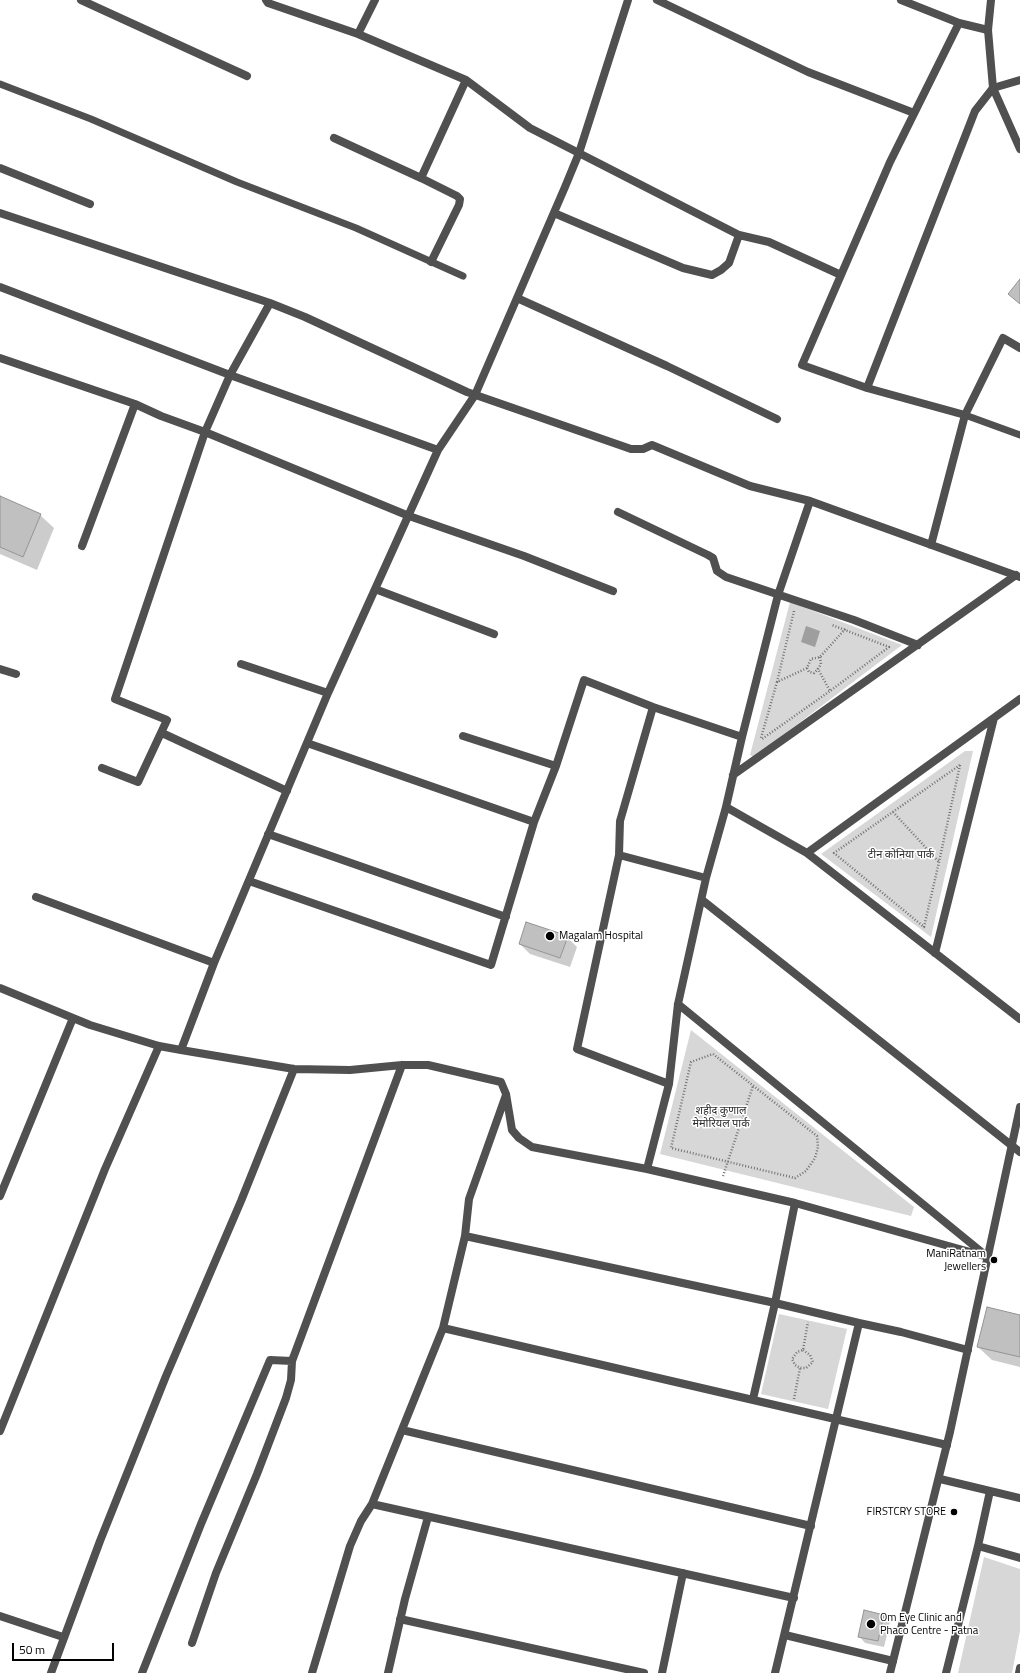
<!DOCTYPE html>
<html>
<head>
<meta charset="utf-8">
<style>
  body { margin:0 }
  #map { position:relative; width:1020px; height:1673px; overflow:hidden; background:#fff; font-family:"Titillium Web",sans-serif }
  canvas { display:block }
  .scale { position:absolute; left:12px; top:1643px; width:102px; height:18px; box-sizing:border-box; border:2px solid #000; border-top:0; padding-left:5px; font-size:12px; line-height:14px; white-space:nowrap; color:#000; -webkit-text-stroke:3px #fff; paint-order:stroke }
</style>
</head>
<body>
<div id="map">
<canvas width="1020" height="1673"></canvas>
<div class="scale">50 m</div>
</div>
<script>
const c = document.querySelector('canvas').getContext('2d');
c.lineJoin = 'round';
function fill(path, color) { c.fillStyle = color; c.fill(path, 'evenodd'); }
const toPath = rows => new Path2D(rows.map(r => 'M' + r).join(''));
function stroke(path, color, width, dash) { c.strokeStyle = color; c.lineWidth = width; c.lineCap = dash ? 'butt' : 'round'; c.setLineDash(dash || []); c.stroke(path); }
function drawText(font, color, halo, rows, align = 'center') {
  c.font = font + ' "Titillium Web","Noto Sans Devanagari",sans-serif'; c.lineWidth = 3; c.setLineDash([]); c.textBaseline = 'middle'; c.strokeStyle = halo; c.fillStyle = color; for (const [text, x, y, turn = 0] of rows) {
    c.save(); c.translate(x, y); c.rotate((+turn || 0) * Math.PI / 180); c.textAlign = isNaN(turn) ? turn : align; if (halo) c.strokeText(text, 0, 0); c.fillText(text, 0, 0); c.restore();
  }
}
const green = toPath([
  [790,602,902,645,754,757,750,755],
  [965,751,973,751,931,937,821,854],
  [691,1030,914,1207,911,1216,660,1154],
  [779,1314,847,1329,828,1409,761,1394],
  [984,1557,1020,1569,1020,1631,1012,1673,958,1673]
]);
const water = toPath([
  [806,626,820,631,815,647,801,642]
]);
const shadow = toPath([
  [0,497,40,515,54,528,37,570,0,554],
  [567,937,577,947,570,967,530,954,520,944],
  [1020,1316,1020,1367,992,1360,978,1347],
  [865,1611,884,1616,890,1622,884,1647,865,1643,859,1636]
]);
const building = toPath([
  [1020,279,1020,304,1008,294,1020,279],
  [0,496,41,514,23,557,0,547,0,496],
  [526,922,568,936,560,958,519,944,526,922],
  [987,1307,1020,1315,1020,1357,977,1347,987,1307],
  [864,1610,884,1615,878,1641,858,1637,864,1610]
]);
const path = toPath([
  [794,611,777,682,807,668,811,659,820,657,846,628],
  [820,657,821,664,818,669,830,691,889,647,832,625],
  [807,668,809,672,814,673,818,669],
  [777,682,761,738,762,739,830,691],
  [960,765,939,862,924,927,834,853,960,765],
  [893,812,939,862],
  [713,1054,817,1136,818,1147,815,1158,806,1171,795,1178,671,1148,691,1062,713,1054],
  [723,1176,753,1086],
  [803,1350,810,1355,813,1362,806,1368,800,1368,795,1365,792,1359,797,1352,803,1350,808,1322],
  [794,1399,800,1368]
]);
const service = toPath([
  [0,84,91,119,237,182,356,228,463,276],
  [965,415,1020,435]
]);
const minor = toPath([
  [81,0,247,76],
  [266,0,268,3,358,34],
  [375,0,358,34,466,80,530,128,739,235,769,242,841,275],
  [657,0,808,72,914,113],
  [901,0,959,23,988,30],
  [334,138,421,178,457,196,460,199,459,205,431,262],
  [0,168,90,204],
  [421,178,466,80],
  [0,213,270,303,305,317,467,392,631,449,643,449,652,445,750,486,810,501,1020,577],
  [554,213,683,268,712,275,721,270,729,263,739,235],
  [0,287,230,375,438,450],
  [517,298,667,366,777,419],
  [0,358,135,404,161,416,205,432,409,516,524,556,613,591],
  [867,388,975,111,993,88,1020,80],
  [965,415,1003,338,1020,348],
  [618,512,708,555,713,558,717,571,726,577,854,620,918,645],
  [931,545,965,415,867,388,802,365,890,162,959,23],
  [82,546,135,404],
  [375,589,494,634],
  [241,664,328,693],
  [0,669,16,674],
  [162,733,287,791],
  [463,736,556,766],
  [307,743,534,822,556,766,584,680,653,707,742,737],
  [102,768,138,782,167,720,115,699,205,432,230,375,270,303],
  [733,775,1016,575],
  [726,807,807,853,1020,699],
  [268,834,506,917],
  [807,853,1020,1019],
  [619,855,620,821,653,707],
  [249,881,491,965,534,822],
  [36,897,214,963],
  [702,900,1020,1152],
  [935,953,994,718],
  [0,988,90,1025,159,1046,181,1050,294,1069,350,1070,402,1065,428,1065,501,1082,506,1094,512,1130,519,1138,532,1147,647,1169,795,1203,988,1257],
  [678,1004,984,1254],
  [181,1050,214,963,328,693,438,450,475,395,565,187,579,153,628,0],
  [669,1084,577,1049,619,855,706,878],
  [647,1169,669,1084,678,1004,706,878,726,807,742,737,778,595,810,501],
  [0,1196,73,1018],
  [465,1236,469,1199,506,1095],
  [859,1323,901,1332,968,1350],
  [443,1328,947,1445],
  [753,1399,775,1303,795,1203],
  [402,1430,811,1526],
  [0,1431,105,1169,159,1046],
  [940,1479,1020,1498],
  [372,1504,794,1598],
  [978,1546,1020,1558],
  [0,1616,63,1637],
  [400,1619,644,1673],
  [785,1635,893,1661],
  [192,1643,216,1573,257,1474,286,1398,291,1380,292,1361],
  [51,1673,100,1541,166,1376,241,1201,294,1069],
  [142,1673,201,1524,270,1360,292,1361,402,1065],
  [312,1673,350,1546,361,1521,372,1504,443,1328,465,1236,775,1303,859,1323,775,1673],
  [388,1673,405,1599,428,1517],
  [662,1673,683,1573],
  [946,1673,978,1546,990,1491],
  [1019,1673,1020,1668]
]);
const tertiary = toPath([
  [991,0,988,30,993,88,1020,149],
  [890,1673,950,1432,1020,1107]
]);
const markers = [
  [550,936,5,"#000"],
  [994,1260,4,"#000"],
  [954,1512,4,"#000"],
  [871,1624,5,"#000"]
];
const parkNames = [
  ["टीन कोनिया पार्क",901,855],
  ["शहीद कुणाल",721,1111],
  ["मेमोरियल पार्क",721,1124]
];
const poiNames = [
  ["Magalam Hospital",559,936],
  ["ManiRatnam",986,1254,"right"],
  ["Jewellers",986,1267,"right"],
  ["FIRSTCRY STORE",946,1512,"right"],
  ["Om Eye Clinic and",880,1618],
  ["Phaco Centre - Patna",880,1631]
];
fill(green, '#d7d7d7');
fill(water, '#9e9e9e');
fill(shadow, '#0003');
fill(building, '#c0c0c0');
stroke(building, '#949494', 1);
stroke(path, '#727272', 2.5, [1, 2]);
stroke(service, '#505050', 7);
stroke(minor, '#505050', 8);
stroke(tertiary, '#505050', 8);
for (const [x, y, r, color] of markers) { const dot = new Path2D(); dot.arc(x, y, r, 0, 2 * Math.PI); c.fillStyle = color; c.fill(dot); stroke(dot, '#fff', 1.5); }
drawText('11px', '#2e2e2e', '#fff', parkNames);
drawText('11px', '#000', '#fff', poiNames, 'left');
</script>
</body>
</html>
